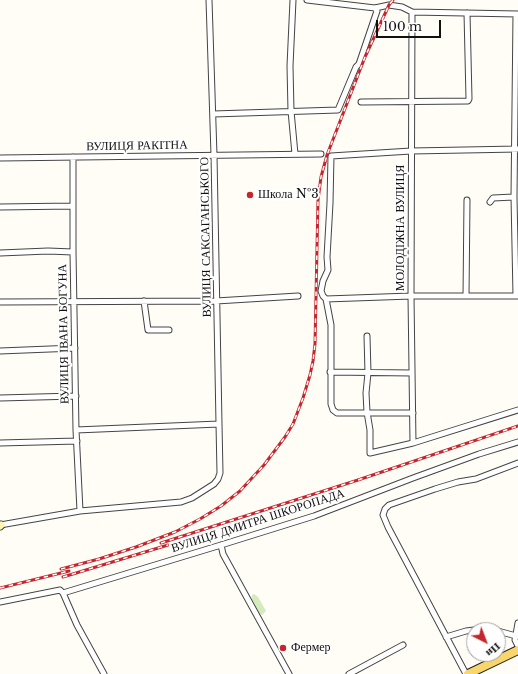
<!DOCTYPE html>
<html>
<head>
<meta charset="utf-8">
<style>
  body { margin:0 }
  #map { position:relative; width:518px; height:674px; overflow:hidden; background:#fffdf5; font-family:"Libre Baskerville",serif }
  canvas { display:block }
  .north { position:absolute; left:466px; top:622px; width:40px; height:40px; box-sizing:border-box; background:#fff; border:1px solid #a0a0a0; border-radius:50%; rotate:138deg; font-size:11px; font-weight:700; line-height:16px; text-align:center; color:#111 }
  .north::after { content:''; display:block; margin:auto; width:14px; height:18px; background:#c4262e; clip-path:polygon(50% 0,100% 100%,50% 72%,0 100%) }
  .scale { position:absolute; left:376px; top:20px; width:65px; height:18px; box-sizing:border-box; border:2px solid #111; border-top:0; padding-left:5px; font-size:12px; line-height:14px; white-space:nowrap; color:#111; -webkit-text-stroke:3px #fff; paint-order:stroke }
</style>
</head>
<body>
<div id="map">
<canvas width="518" height="674"></canvas>
<div class="north">Пн</div>
<div class="scale">100 m</div>
</div>
<script>
const c = document.querySelector('canvas').getContext('2d');
c.lineJoin = 'round';
function fill(path, color) { c.fillStyle = color; c.fill(path, 'evenodd'); }
const toPath = rows => new Path2D(rows.map(r => 'M' + r).join(''));
function stroke(path, color, width, dash) { c.strokeStyle = color; c.lineWidth = width; c.lineCap = dash ? 'butt' : 'round'; c.setLineDash(dash || []); c.stroke(path); }
function drawText(font, color, halo, rows, align = 'center') {
  c.font = font + ' "Libre Baskerville",serif'; c.lineWidth = 4; c.setLineDash([]); c.textBaseline = 'middle'; c.strokeStyle = halo; c.fillStyle = color; for (const [text, x, y, turn = 0] of rows) {
    c.save(); c.translate(x, y); c.rotate((+turn || 0) * Math.PI / 180); c.textAlign = isNaN(turn) ? turn : align; if (halo) c.strokeText(text, 0, 0); c.fillText(text, 0, 0); c.restore();
  }
}
const green = toPath([
  [254,594,258,597,266,611,262,615,260,614,252,599,252,595]
]);
const street = toPath([
  [293,0,290,66,291,111,295,154],
  [307,0,375,8,389,5,402,7,412,12,518,14],
  [412,12,411,296,413,443],
  [516,14,514,197,516,296],
  [361,102,468,101,469,99,467,13],
  [213,114,338,110,356,67,359,64,377,11,375,8],
  [73,157,73,252,76,430,80,511],
  [0,158,321,154],
  [490,202,493,198,514,197],
  [0,207,73,206],
  [0,253,48,251,73,252],
  [466,296,467,200],
  [326,299,411,296,518,296],
  [144,301,148,330,169,330],
  [0,302,216,301,298,296],
  [367,336,368,373,366,393,367,412,370,430,370,453,413,443,518,410],
  [0,351,75,348],
  [330,372,412,373],
  [0,398,76,396],
  [413,413,337,413,333,410,331,404,331,325,326,299,323,296,321,291,323,281,328,270,327,257,330,203,331,156,411,151,518,149],
  [76,430,219,424],
  [0,443,77,441],
  [0,525,80,511,181,502,192,498,214,484,218,479,220,473,219,424,214,155,209,0],
  [221,545,223,554,289,674],
  [63,593,77,625,104,674],
  [0,602,60,590,63,593,221,545,314,516,413,478,479,454,518,442],
  [518,623,515,640,518,646],
  [481,630,494,630],
  [498,631,516,636],
  [446,637,466,631,474,630],
  [349,674,403,645],
  [466,674,388,527,383,515,385,509,389,505,435,489,458,482,476,479,518,463]
]);
const secondary = toPath([
  [0,526,1,525]
]);
const primary = toPath([
  [468,674,518,650]
]);
const rail = toPath([
  [161,543,358,480,518,426],
  [61,569,99,559,136,547,175,532,200,519,221,506,240,491,264,465,285,437,293,424,303,398,310,375,313,361,315,344,318,200,321,177,327,155,365,57,389,5,393,0],
  [63,577,168,545],
  [0,588,69,571]
]);
const markers = [
  [250,195,4,"#c4262e"],
  [283,648,4,"#c4262e"]
];
const streetNames = [
  ["ВУЛИЦЯ РАКІТНА",137,146,-1],
  ["МОЛОДІЖНА ВУЛИЦЯ",401,228,-90],
  ["ВУЛИЦЯ САКСАГАНСЬКОГО",206,237,-91],
  ["ВУЛИЦЯ ІВАНА БОГУНА",64,334,-91],
  ["ВУЛИЦЯ ДМИТРА ШКОРОПАДА",258,521,-18]
];
const poiNames = [
  ["Школа №3",258,195],
  ["Фермер",291,648]
];
fill(green, '#d5ebbd');
stroke(street, '#444', 7);
stroke(secondary, '#333', 9);
stroke(primary, '#222', 10);
stroke(street, '#fff', 5);
stroke(secondary, '#fff6b0', 7);
stroke(primary, '#f9d66b', 8);
stroke(rail, '#c4262e', 3);
stroke(rail, '#fff', 1.5, [4.5]);
for (const [x, y, r, color] of markers) { const dot = new Path2D(); dot.arc(x, y, r, 0, 2 * Math.PI); c.fillStyle = color; c.fill(dot); stroke(dot, '#fff', 1.5); }
drawText('12px', '#111', '#fff', streetNames);
drawText('12px', '#111', '#fff', poiNames, 'left');
</script>
</body>
</html>
